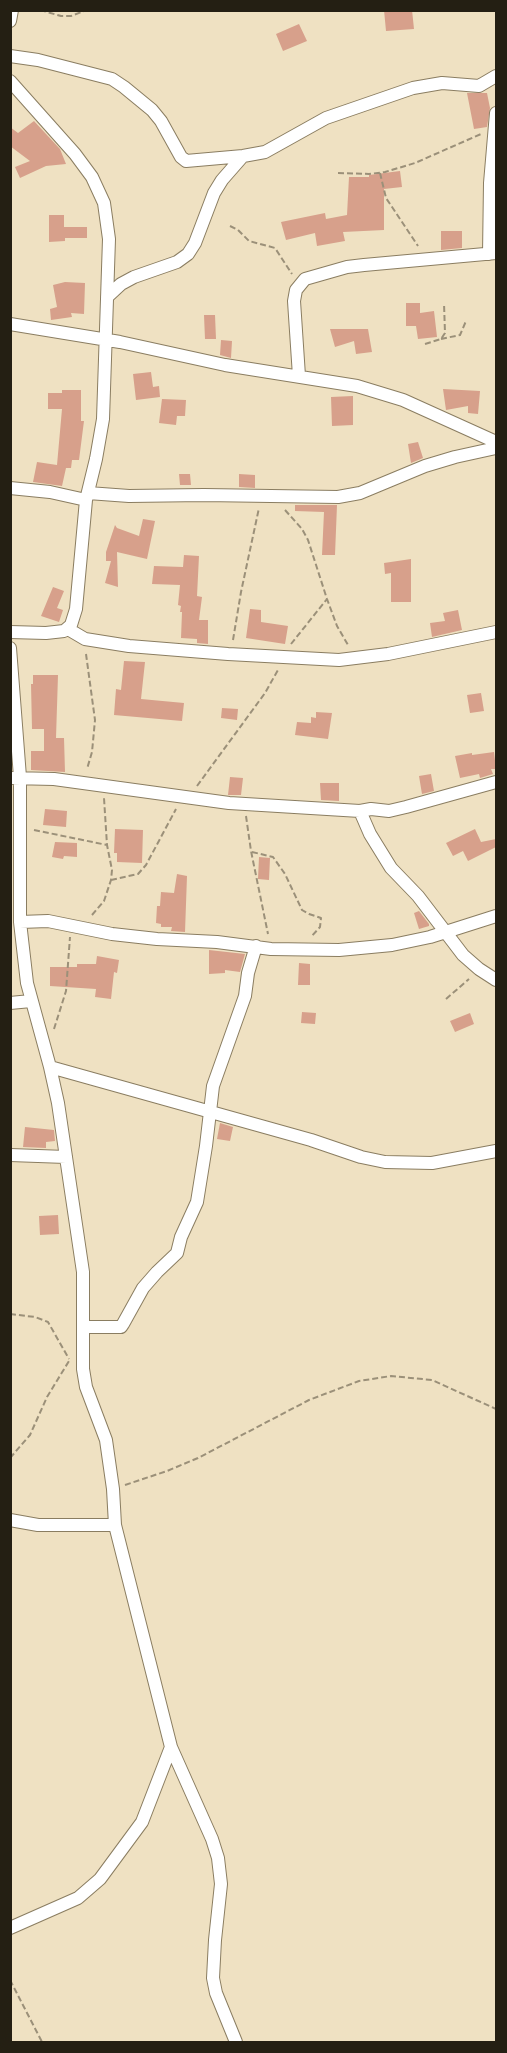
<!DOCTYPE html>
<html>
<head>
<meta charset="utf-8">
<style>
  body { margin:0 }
  #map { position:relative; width:507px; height:2053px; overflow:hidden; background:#efe1c2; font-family:"Noto Sans",sans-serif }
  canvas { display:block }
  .frame { position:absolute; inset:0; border:12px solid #241f13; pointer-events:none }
</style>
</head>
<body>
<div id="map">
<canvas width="507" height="2053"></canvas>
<div class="frame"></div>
</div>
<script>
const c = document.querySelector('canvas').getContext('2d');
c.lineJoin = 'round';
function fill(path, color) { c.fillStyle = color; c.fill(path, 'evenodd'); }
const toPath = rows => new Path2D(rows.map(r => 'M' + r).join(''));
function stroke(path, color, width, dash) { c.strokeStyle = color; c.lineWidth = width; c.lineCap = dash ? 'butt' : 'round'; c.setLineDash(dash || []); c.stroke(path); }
const building = toPath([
  [384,10,412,10,414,29,386,31],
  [299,24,307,41,283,51,276,34],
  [467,93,487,93,490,108,487,127,474,129],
  [34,121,60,149,66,164,46,166,20,178,15,167,30,161,10,146,10,127,18,133],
  [400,171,402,187,384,189,384,230,343,232,345,241,317,246,315,233,286,240,281,222,325,213,326,219,347,215,349,177,369,177,369,175],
  [49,215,64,215,64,227,87,227,87,238,65,238,65,241,49,242],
  [441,231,462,231,462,248,441,250],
  [65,282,85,283,84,314,71,313,72,317,51,320,50,309,57,307,53,285],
  [406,303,420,303,420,313,434,311,437,337,418,339,416,326,406,326],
  [204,315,215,315,216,339,205,339],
  [330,329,368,329,372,352,356,354,354,341,335,347],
  [221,340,232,341,231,358,220,355],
  [151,372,153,387,159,386,160,397,136,400,133,374],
  [443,389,480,391,478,414,468,413,468,406,446,410],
  [62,390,81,390,81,421,84,421,79,460,72,460,71,468,66,468,62,486,33,482,37,462,57,465,62,409,48,409,48,393,62,393],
  [353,396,353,425,332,426,331,397],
  [162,399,186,400,185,416,177,416,176,425,159,423],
  [418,442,423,458,411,463,408,444],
  [179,474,190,474,191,485,180,485],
  [239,474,255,475,255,488,239,487],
  [295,505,337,505,335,555,322,555,324,512,295,511],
  [143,519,155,521,147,559,117,552,118,587,105,583,111,561,106,561,106,552,115,525,117,528,139,536],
  [184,555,199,556,197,596,202,597,199,620,208,620,208,644,197,643,197,639,181,638,182,612,180,612,181,606,178,605,180,585,152,584,154,566,183,567],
  [411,559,411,602,391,602,391,573,385,574,384,563],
  [53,587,64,591,57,608,63,610,59,622,41,616],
  [250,609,261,610,261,622,288,626,285,644,246,638],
  [458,610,462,630,432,637,430,623,445,621,443,613],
  [124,661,145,662,141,699,184,703,182,721,114,715,116,689,121,690],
  [33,675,58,675,56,738,64,738,65,772,31,770,31,751,44,751,44,729,32,729,31,684,33,684],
  [481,693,484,711,470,713,467,695],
  [222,708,238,709,237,720,221,718],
  [316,712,332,713,328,739,295,735,297,722,311,723,311,717,316,718],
  [494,752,496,769,491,769,493,774,480,778,479,774,460,778,455,756,472,753,472,755],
  [431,774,434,791,422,794,419,776],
  [230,777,243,778,241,795,228,795],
  [320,783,339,783,339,801,321,800],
  [45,809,67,811,66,827,43,825],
  [115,829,143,830,142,863,117,862,117,853,114,853],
  [475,829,481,842,496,839,496,847,468,861,463,851,453,856,446,843],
  [55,842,77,843,77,857,64,856,63,859,52,857],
  [259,857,270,858,269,880,258,879],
  [177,874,187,876,185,932,171,931,172,927,161,927,161,924,156,923,157,906,160,906,161,892,174,893],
  [419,911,429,924,429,926,419,929,414,913],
  [209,950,245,954,240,972,225,970,225,973,209,974],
  [97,956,119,960,117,973,114,972,111,999,95,997,96,989,50,986,50,967,77,967,77,964,96,964],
  [299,963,310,964,310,985,298,985],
  [302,1012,316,1013,315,1024,301,1023],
  [470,1013,474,1024,455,1032,450,1021],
  [220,1123,233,1127,230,1141,217,1139],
  [25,1127,54,1130,55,1141,46,1142,46,1148,23,1147],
  [58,1215,59,1234,40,1235,39,1216]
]);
const path = toPath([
  [40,10,61,16,71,16,87,10],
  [338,173,369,174,385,172,415,163,481,134],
  [380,173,386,198,418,246],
  [230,226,238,230,249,241,275,248,292,274],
  [441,339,460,335,466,321],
  [425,344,441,339,445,333,444,303],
  [285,510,302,529,308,540,327,599,337,626,348,645],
  [233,640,241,592,259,508],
  [291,644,327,599],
  [86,654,95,720,92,752,87,769],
  [197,786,265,693,278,670],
  [246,816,251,851,268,934],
  [34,830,107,845],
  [252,852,273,857,285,874,302,910,309,914,321,918,320,927,311,937],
  [111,880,138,874,146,865,176,809],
  [92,915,104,901,111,880,112,870,107,845,104,798],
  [446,999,469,979],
  [54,1029,66,991,70,937],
  [10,1314,35,1317,48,1322,69,1359],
  [10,1458,30,1435,47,1397,69,1361],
  [125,1485,167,1471,198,1458,309,1400,359,1381,391,1376,432,1380,496,1409],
  [10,1980,42,2042]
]);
const street = toPath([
  [10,21,12,10],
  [10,56,38,60,112,79,124,87,152,110,161,121,181,157,186,161,243,156,265,152,326,118,413,88,442,83,479,86,496,76],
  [10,81,75,154,92,177,104,203,109,239,103,419,96,459,86,500,76,609,71,625,64,631,46,633,10,632],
  [489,254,490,183,496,113],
  [107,297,121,284,134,277,177,262,188,254,195,243,214,193,222,180,243,156],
  [10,324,120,342,225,365,357,386,403,400,496,442],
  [299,376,294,301,296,290,305,279,347,267,364,265,496,253],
  [10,488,50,492,86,500],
  [88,493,129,496,204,495,338,497,360,493,425,466,455,457,496,448],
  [68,629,85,639,129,646,228,654,339,660,388,654,496,632],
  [10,648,20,777,20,922,27,983,50,1067,58,1103,83,1272,83,1369,86,1387,106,1440,113,1489,115,1525,171,1747,212,1839,218,1858,221,1884,215,1940,213,1978,216,1993,236,2042],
  [10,778,54,779,229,803,360,811,371,809,389,811,406,807,496,782],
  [360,811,370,834,391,868,418,896,463,955,479,969,496,980],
  [20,922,48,921,112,934,157,939,217,942,271,949,339,950,392,945,430,937,496,916],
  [10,1003,31,1001],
  [50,1067,311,1140,361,1157,385,1162,432,1163,496,1151],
  [10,1155,66,1157],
  [83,1327,121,1327,123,1324,143,1288,157,1272,177,1253,181,1237,197,1202,206,1146,213,1086,245,996,248,973,256,946],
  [10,1520,38,1525,115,1525],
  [10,1928,78,1898,100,1879,142,1822,171,1747]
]);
fill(building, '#d7a08b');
stroke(street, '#8a7d61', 14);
stroke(path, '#9b9079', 2, [6, 3]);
stroke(street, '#fff', 12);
</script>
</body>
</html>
